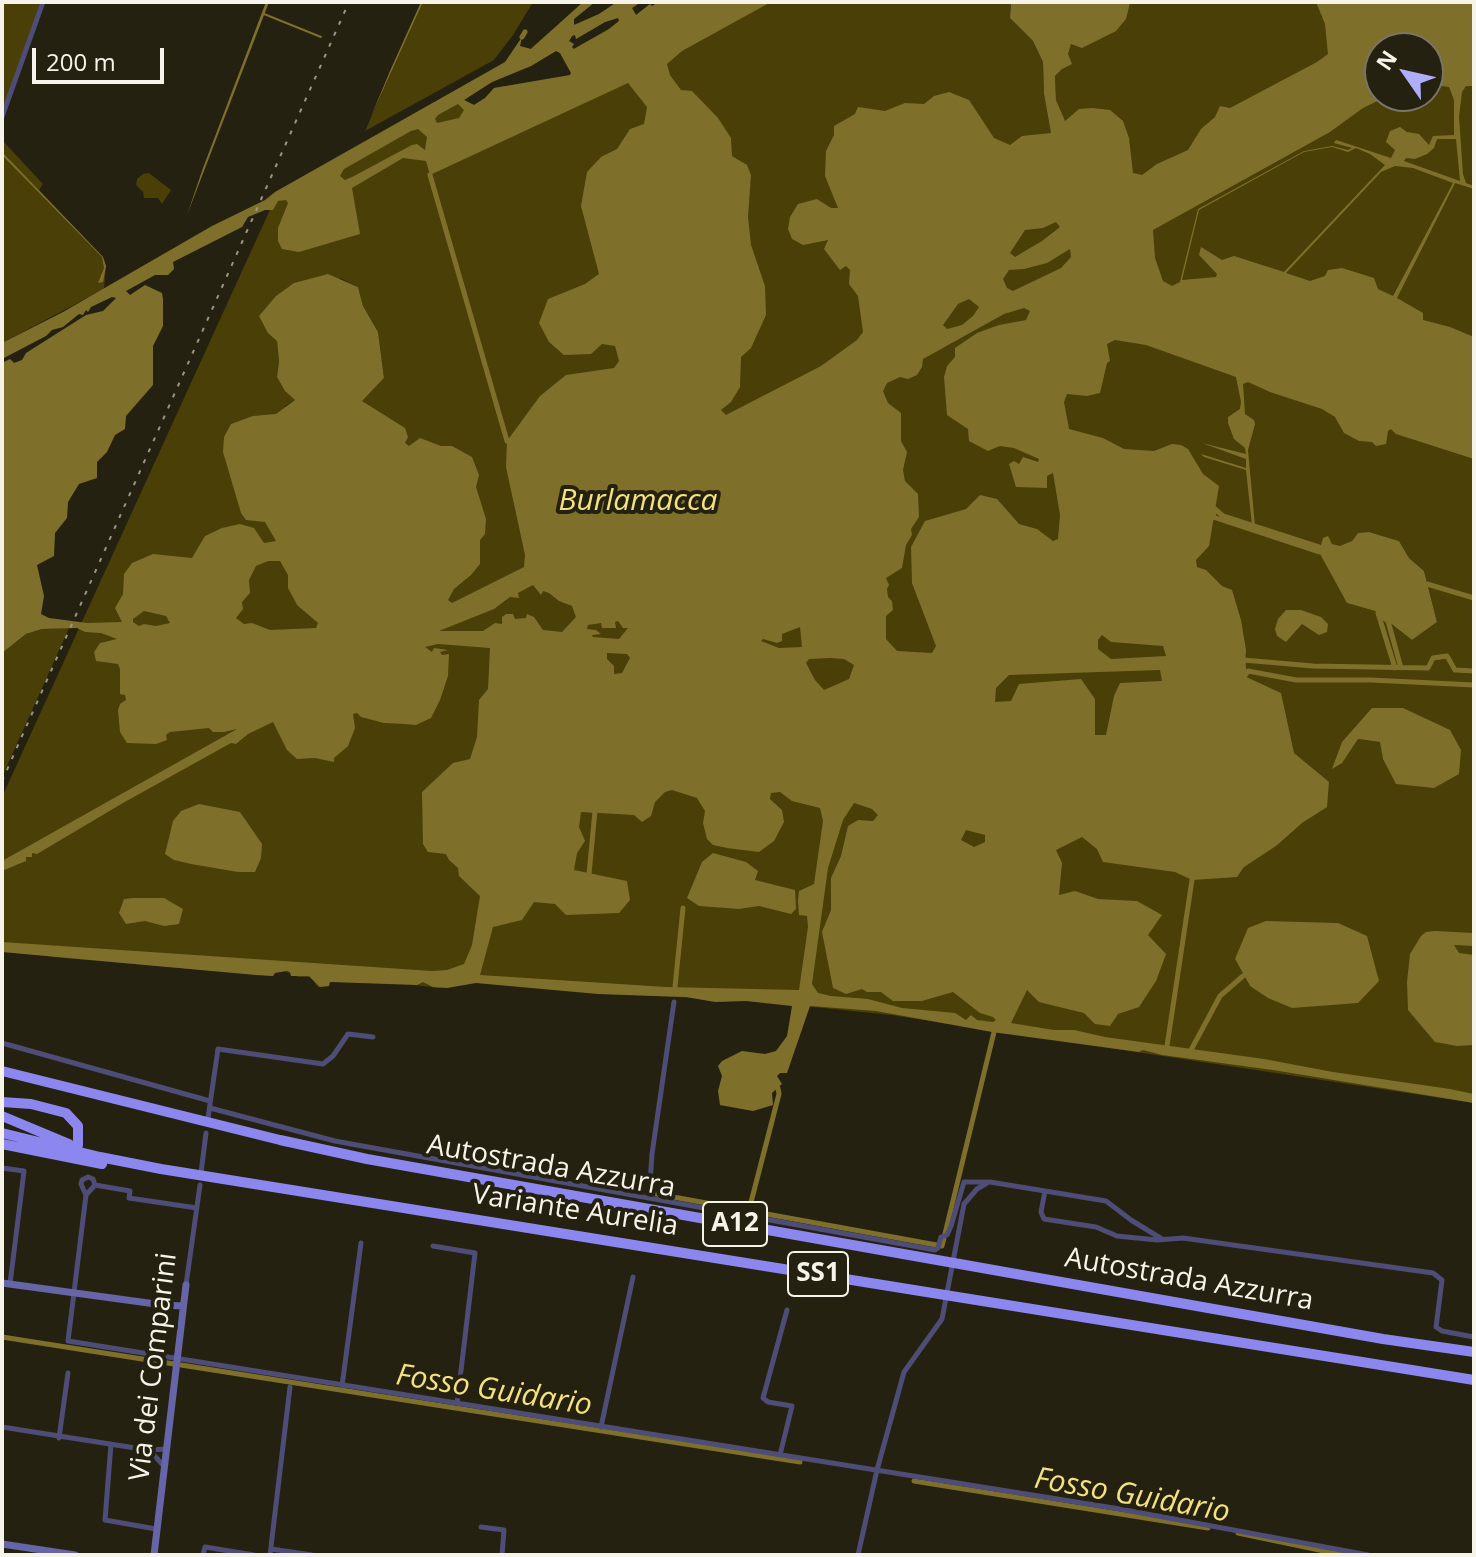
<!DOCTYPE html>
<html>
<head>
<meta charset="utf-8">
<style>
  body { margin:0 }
  #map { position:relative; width:1476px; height:1557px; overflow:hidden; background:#252110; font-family:"Open Sans",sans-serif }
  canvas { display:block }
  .frame { position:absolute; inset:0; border:4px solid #f6f4e9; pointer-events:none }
  .north { position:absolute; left:1364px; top:32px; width:80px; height:80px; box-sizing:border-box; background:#252110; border:2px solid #797567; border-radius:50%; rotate:304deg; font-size:22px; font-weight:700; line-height:32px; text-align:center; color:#f6f4e9 }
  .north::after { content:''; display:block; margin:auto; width:28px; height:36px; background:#aeaefb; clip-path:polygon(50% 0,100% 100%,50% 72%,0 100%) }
  .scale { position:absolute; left:32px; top:48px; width:132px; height:36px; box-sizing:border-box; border:4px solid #f6f4e9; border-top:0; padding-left:10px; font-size:24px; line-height:28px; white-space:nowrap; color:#f6f4e9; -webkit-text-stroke:6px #252110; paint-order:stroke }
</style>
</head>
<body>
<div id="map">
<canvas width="1476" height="1557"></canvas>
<div class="frame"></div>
<div class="north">N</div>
<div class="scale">200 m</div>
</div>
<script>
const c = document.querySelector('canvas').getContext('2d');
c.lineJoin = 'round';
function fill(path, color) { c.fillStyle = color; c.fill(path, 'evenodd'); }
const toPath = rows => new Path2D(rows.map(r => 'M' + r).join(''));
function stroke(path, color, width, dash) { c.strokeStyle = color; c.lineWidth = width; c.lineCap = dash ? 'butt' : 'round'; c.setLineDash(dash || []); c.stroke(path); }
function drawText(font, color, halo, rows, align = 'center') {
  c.font = font + ' "Open Sans",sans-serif'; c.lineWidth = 8; c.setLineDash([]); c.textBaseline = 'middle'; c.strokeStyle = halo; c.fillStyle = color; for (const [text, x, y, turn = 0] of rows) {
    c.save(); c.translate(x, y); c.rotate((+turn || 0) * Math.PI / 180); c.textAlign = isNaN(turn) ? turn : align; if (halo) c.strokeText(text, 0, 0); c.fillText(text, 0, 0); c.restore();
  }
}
const green = toPath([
  [2,2,43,2,2,117],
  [423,2,533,2,513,35,494,60,365,131],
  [584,2,595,2,574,19,574,25,599,14,617,2,641,2,632,8,636,15,650,4,652,6,659,2,1011,2,1010,18,1033,41,1043,62,1044,94,1051,132,1061,114,1056,100,1055,76,1062,69,1071,44,1129,2,1316,2,1321,9,1321,17,1474,2,1474,1103,891,1015,746,1000,605,994,467,982,439,988,399,983,329,981,329,986,318,987,310,977,298,977,285,971,275,972,272,976,54,957,32,952,2,952,2,797,279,190,504,64,517,46,530,49],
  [618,18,619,21,609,29,573,49,572,47,574,44,569,41,572,36,575,35,576,39,605,22],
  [1380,48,1428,48,1428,96,1380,96],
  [556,51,560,53,571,73,570,76,494,88,485,98,474,105,464,100,492,82,531,66],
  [340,278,358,287,363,306,378,332,384,378,365,395,284,407,295,400,277,377,279,361,277,341],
  [1369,532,1399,541,1409,558,1424,571,1437,622,1412,640,1375,611,1347,603,1330,539,1332,544,1340,547,1352,541,1358,533],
  [1450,730,1383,759,1381,742,1358,739],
  [1304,923,1338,923,1250,986,1235,959],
  [2,140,43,184,39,190,103,257,106,266,104,289,2,343],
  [149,173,171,190,162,204,158,198,144,198,143,192,136,185,137,179,143,174],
  [69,628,2,777,2,653,26,634,42,629]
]);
const water = toPath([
  [266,2,269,2,187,215,203,168],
  [421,2,423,2,370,119,390,71],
  [583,2,595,2,574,19,574,25,599,14,617,2,641,2,632,8,636,15,650,4,652,6,659,2,771,2,682,51,667,64,670,75,681,90,692,91,718,118,731,138,732,156,747,165,751,175,748,217,751,245,765,286,766,315,751,348,741,357,740,387,731,402,721,410,726,415,821,366,857,340,863,332,858,296,849,284,850,270,846,266,840,270,824,249,828,240,803,245,792,239,788,229,790,217,798,204,817,199,831,208,838,208,825,176,826,151,834,135,834,126,855,114,858,107,885,111,905,103,924,104,934,96,949,92,969,100,994,138,1010,145,1022,136,1051,133,1044,94,1043,62,1033,41,1010,18,1011,2,1130,3,1126,19,1116,31,1082,48,1071,44,1068,54,1072,64,1062,69,1055,76,1056,100,1065,121,1079,109,1092,108,1110,110,1123,121,1129,138,1133,173,1142,175,1157,164,1188,150,1201,129,1215,117,1220,106,1230,108,1317,62,1328,54,1325,24,1316,2,1474,2,1474,86,1466,86,1462,92,1459,117,1463,174,1466,183,1474,186,1474,189,1455,183,1397,298,1423,313,1423,320,1450,327,1474,337,1474,459,1396,434,1391,429,1388,431,1386,444,1376,446,1372,442,1359,441,1344,433,1335,417,1322,409,1270,392,1248,382,1243,384,1245,414,1254,420,1255,424,1248,450,1255,526,1252,525,1246,470,1204,457,1201,454,1246,468,1246,459,1202,443,1246,454,1245,448,1234,439,1228,423,1228,417,1240,409,1241,402,1236,377,1146,345,1115,340,1107,344,1110,361,1107,363,1100,393,1087,396,1067,394,1064,402,1069,429,1103,438,1124,449,1154,451,1172,444,1181,445,1188,449,1203,474,1219,486,1209,546,1196,560,1197,567,1206,570,1222,586,1232,590,1241,620,1246,650,1244,676,1281,693,1294,753,1329,782,1327,807,1302,823,1276,846,1244,867,1237,877,1192,880,1175,872,1103,862,1097,849,1082,837,1056,850,1062,863,1059,895,1075,891,1098,899,1137,901,1162,915,1148,935,1166,954,1156,981,1139,1007,1118,1014,1110,1026,1095,1024,1084,1013,1039,1002,1027,990,1011,1023,1054,1030,1074,1030,1105,1037,1264,1059,1333,1072,1450,1089,1474,1094,1474,1103,1273,1070,1162,1055,1143,1050,1139,1052,992,1032,876,1011,810,1006,787,1073,780,1073,777,1076,782,1084,772,1093,773,1105,753,1111,720,1105,718,1091,722,1076,718,1066,722,1061,742,1051,765,1054,776,1051,787,1036,792,1006,746,1001,715,1002,686,997,598,994,476,983,447,988,433,987,423,982,417,985,330,982,329,986,320,987,309,976,291,976,290,972,287,971,275,973,273,976,256,975,2,952,2,942,432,971,447,970,464,964,472,945,480,896,459,876,458,868,449,860,446,854,428,852,423,844,422,792,453,763,470,759,477,737,479,700,488,689,490,648,438,644,425,647,432,652,434,648,448,650,440,652,442,655,449,654,448,676,440,700,431,718,416,725,404,724,384,723,361,717,357,713,353,714,355,728,348,746,334,758,334,762,315,758,297,759,287,750,273,722,248,734,236,744,231,743,123,803,37,854,32,853,32,857,26,857,26,861,2,871,2,861,237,729,224,732,213,732,209,728,170,732,166,735,167,740,156,744,127,743,120,732,118,710,120,704,126,700,125,695,120,694,120,669,118,664,96,661,94,652,100,643,117,639,101,633,85,632,77,628,42,629,26,634,2,653,2,363,10,359,14,363,22,360,26,353,86,315,103,311,116,298,112,297,91,307,88,312,86,310,83,315,79,314,63,327,52,330,46,336,2,359,2,343,63,312,212,226,265,200,275,192,505,62,522,37,520,46,531,49],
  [618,18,619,21,609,29,574,49,572,47,574,44,569,41,572,36,575,35,576,39,605,22],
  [1380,48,1428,48,1428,84,1449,87,1454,100,1454,135,1433,136,1429,145,1419,134,1407,132,1400,127,1390,131,1386,142,1395,150,1391,158,1336,140,1334,143,1352,148,1348,150,1332,146,1304,151,1198,209,1180,282,1172,286,1163,281,1155,258,1153,230,1330,132,1363,108,1388,96,1380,96],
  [556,51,560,53,571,73,570,75,494,88,485,98,474,105,464,100,492,82,531,66],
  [628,83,647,107,644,124,630,129,617,149,601,157,587,172,581,206,599,274,585,284,548,299,539,323,549,342,564,355,591,354,602,344,615,346,619,361,614,368,566,375,540,396,507,441,506,467,525,555,524,567,452,603,448,600,454,589,471,575,480,564,480,540,485,534,486,519,476,487,479,475,472,457,452,446,441,446,420,438,409,446,405,443,408,437,405,428,362,401,384,378,378,332,363,306,358,287,328,274,294,283,276,296,259,316,268,333,277,341,279,361,277,377,285,391,295,400,276,414,253,416,231,424,224,437,223,452,241,513,246,520,265,522,276,541,264,543,254,528,240,524,222,528,205,536,192,558,153,554,132,563,124,574,123,594,115,608,122,622,87,623,49,618,41,614,44,596,37,565,54,556,55,533,67,518,68,502,79,484,97,478,97,462,107,452,115,435,125,429,126,416,153,385,153,346,163,326,163,299,162,293,145,285,130,295,126,291,155,275,168,275,174,269,173,262,242,227,248,217,265,210,273,210,278,201,286,200,288,203,278,228,278,241,282,249,299,252,360,234,352,188,403,158,426,161,430,175],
  [458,104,464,110,459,118,437,123,435,119,438,115],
  [418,129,427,137,425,150,417,144,412,145,352,177,345,180,340,176,344,169,411,131],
  [1437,139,1456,139,1460,181,1404,161,1406,158,1415,159,1427,154,1434,148],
  [1332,147,1348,152,1356,148,1370,154,1385,165,1284,272,1234,256,1222,260,1201,247,1199,255,1217,274,1216,277,1182,280,1199,210,1304,152],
  [1395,166,1413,168,1453,183,1393,296,1378,289,1374,278,1342,268,1328,270,1325,276,1310,281,1286,273,1381,172],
  [1056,222,1060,227,1042,241,1015,257,1010,253,1025,230,1043,228],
  [1070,249,1071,257,1061,268,1013,291,1007,288,1003,279,1009,270,1024,269,1047,263],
  [969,299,979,307,973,316,962,325,947,329,943,325,958,304],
  [1024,308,1030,311,1026,320,999,325,977,333,955,348,955,357,947,366,944,377,947,415,968,429,969,441,988,451,1000,446,1014,448,1039,459,1038,462,1023,457,1019,464,1014,461,1009,464,1016,487,1047,488,1047,476,1053,473,1060,515,1058,539,1053,541,1037,529,1019,524,997,499,980,495,966,509,925,521,911,547,912,583,936,646,932,653,897,651,886,639,886,616,893,610,892,601,888,597,887,589,889,585,886,578,902,568,906,545,912,535,911,529,919,517,918,494,905,481,903,470,907,452,901,441,901,413,888,403,883,391,887,383,900,377,908,379,917,375,922,367,923,359,1004,314],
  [268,561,280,561,288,575,288,588,297,605,318,623,316,628,270,630,252,623,244,624,236,618,243,609,242,602,250,593,249,580,256,566],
  [533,585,541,595,543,591,549,593,559,601,572,606,576,617,562,632,543,630,534,617,527,614,526,618,515,619,513,614,506,614,502,617,502,624,495,623,483,631,439,631,494,609,510,597,519,598,518,593],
  [144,611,166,616,170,623,156,626,144,624,139,626,133,622,133,619],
  [618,621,623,628,628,628,619,639,593,637,592,635,601,634,596,630,587,629,588,625,601,623,602,628,616,628,615,622],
  [800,627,802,647,779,648,761,641,763,639,777,643,782,641,782,634],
  [1102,635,1111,642,1163,646,1166,656,1111,659,1098,649,1098,640],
  [607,653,627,654,630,658,622,673,614,674,614,666,607,659],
  [830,658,844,659,854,665,849,679,824,690,815,680,806,663,809,659],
  [1160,670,1162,681,1120,683,1114,696,1106,735,1095,735,1095,699,1081,679,1019,684,1011,701,995,702,996,688,1009,675],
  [672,790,697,798,705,811,703,823,707,839,713,845,727,848,759,852,774,841,784,822,782,810,770,799,771,793,780,792,792,801,820,808,823,821,814,884,799,891,798,901,799,915,807,916,808,927,799,990,666,987,480,975,493,927,522,920,534,902,555,904,566,915,619,913,630,900,627,881,574,870,577,853,585,841,579,827,581,812,634,815,642,822,651,816,655,802,665,792],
  [854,803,872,809,878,815,873,821,858,820,848,826,841,856,831,878,831,910,822,932,833,988,846,994,862,989,867,992,881,992,893,1001,922,1001,953,992,980,1013,993,1017,996,1020,993,1022,977,1020,971,1015,966,1020,955,1013,902,1008,868,999,831,996,818,993,812,984,828,868,843,820],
  [966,830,985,835,985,842,974,847,961,840],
  [2,152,103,257,106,266,103,282,98,283,104,268,102,257,2,155],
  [1369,532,1399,541,1409,558,1424,571,1437,622,1412,640,1375,611,1347,603,1319,552,1323,538,1328,536,1332,544,1340,546,1352,541,1358,533],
  [1286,610,1301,610,1321,617,1328,624,1327,632,1319,635,1302,624,1286,642,1277,636,1275,629,1278,619],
  [1372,708,1403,708,1450,730,1461,750,1459,774,1434,788,1396,784,1383,759,1380,742,1358,739,1342,763,1332,769,1342,742],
  [199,804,240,812,262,844,261,858,255,872,238,872,191,864,174,860,165,854,173,821,181,811],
  [713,853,746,862,758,871,755,880,795,890,796,909,791,914,759,906,739,909,699,906,687,898,702,862],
  [133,898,164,898,183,909,179,924,164,926,145,921,126,924,119,913,124,899],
  [1266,921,1338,923,1367,936,1379,981,1358,1003,1292,1008,1268,998,1250,986,1235,959,1248,928],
  [1435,931,1474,933,1474,946,1454,945,1459,953,1474,955,1474,1045,1457,1046,1435,1042,1408,1010,1407,982,1410,954,1421,936,1426,932]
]);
const stream = toPath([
  [264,14,321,37]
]);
const canal = toPath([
  [522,37,525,32],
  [430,175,507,441],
  [1215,509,1223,516,1319,547,1319,552,1213,517,1215,509],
  [1427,584,1474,598],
  [1395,668,1378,613,1388,621,1401,668],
  [1474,671,1455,670,1447,656,1433,658,1428,668,1313,666,1243,660,1244,677,1248,671,1296,680,1371,680,1474,685],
  [589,874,595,811],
  [675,987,683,908],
  [1167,1046,1192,880],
  [1191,1050,1220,996,1243,976],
  [657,1194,942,1246,994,1032],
  [749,1210,779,1094,778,1088],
  [2,1337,174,1364],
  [181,1365,800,1462],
  [914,1481,1208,1528],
  [1238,1533,1343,1555]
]);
const street = toPath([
  [2,117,43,2],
  [2,1043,210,1101],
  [210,1108,335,1141,649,1198,652,1154,674,1002],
  [208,1118,218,1049,323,1064,333,1056,348,1034,373,1037],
  [2,1168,24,1171,10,1284],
  [201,1173,206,1133],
  [88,1177,93,1179,95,1185,86,1195,81,1184,82,1180,88,1177],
  [95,1185,130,1191,129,1198,197,1208],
  [1045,1191,1106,1201,1131,1220,1162,1239],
  [86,1195,68,1341,1120,1509,1368,1555],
  [649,1198,935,1250,938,1248,941,1237,947,1235,951,1226,964,1182,990,1182,1045,1191,1041,1212,1044,1219,1096,1227,1117,1236,1157,1240,1183,1238,1433,1273,1442,1280,1436,1327,1442,1331,1474,1337],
  [433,1246,475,1253,457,1404],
  [186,1285,200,1185],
  [342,1386,361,1243],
  [2,1427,148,1450,167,1449],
  [601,1427,633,1277],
  [59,1438,68,1373],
  [111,1444,105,1520,156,1529],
  [149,1450,164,1466],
  [780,1455,792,1406,768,1402,763,1398,787,1310],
  [481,1527,504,1530,502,1555],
  [271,1549,312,1555],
  [203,1555,205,1547,254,1555],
  [270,1555,290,1387],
  [858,1555,877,1470,904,1372,942,1319,964,1204,977,1189,987,1183]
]);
const secondary = toPath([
  [2,1283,163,1305,183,1306],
  [2,1544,75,1555],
  [154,1555,186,1285]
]);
const highway = toPath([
  [2,1071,280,1140,367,1159,1383,1339,1474,1352],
  [2,1102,31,1104,66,1113,78,1126,78,1145],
  [2,1116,69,1144],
  [2,1133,100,1157,161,1169,1474,1380],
  [2,1144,102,1164]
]);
const rail = toPath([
  [2,781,349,2]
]);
const shields = [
  [735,1224,64],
  [818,1274,60]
];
const shieldNames = [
  ["A12",735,1224],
  ["SS1",818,1274]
];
const streetNames = [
  ["Autostrada Azzurra",551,1167,10],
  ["Variante Aurelia",575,1211,9],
  ["Autostrada Azzurra",1189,1280,10],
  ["Via dei Comparini",154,1367,-83]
];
const waterNames = [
  ["Burlamacca",638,501],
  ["Fosso Guidario",494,1391,9],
  ["Fosso Guidario",1132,1496,10]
];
fill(green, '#493f07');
fill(water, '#7e702b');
stroke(stream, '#7e702b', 2);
stroke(canal, '#7e702b', 5);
stroke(street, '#4d4d77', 5);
stroke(secondary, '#6665a7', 7);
stroke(highway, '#8b87ef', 10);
stroke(rail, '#999688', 2, [4, 8]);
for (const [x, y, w] of shields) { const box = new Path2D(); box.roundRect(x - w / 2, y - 22, w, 44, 6); c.fillStyle = '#252110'; c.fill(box); stroke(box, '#f6f4e9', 2); }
drawText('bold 26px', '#f6f4e9', null, shieldNames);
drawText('28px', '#f6f4e9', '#252110', streetNames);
drawText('italic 30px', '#f4e17f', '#252110', waterNames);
</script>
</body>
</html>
